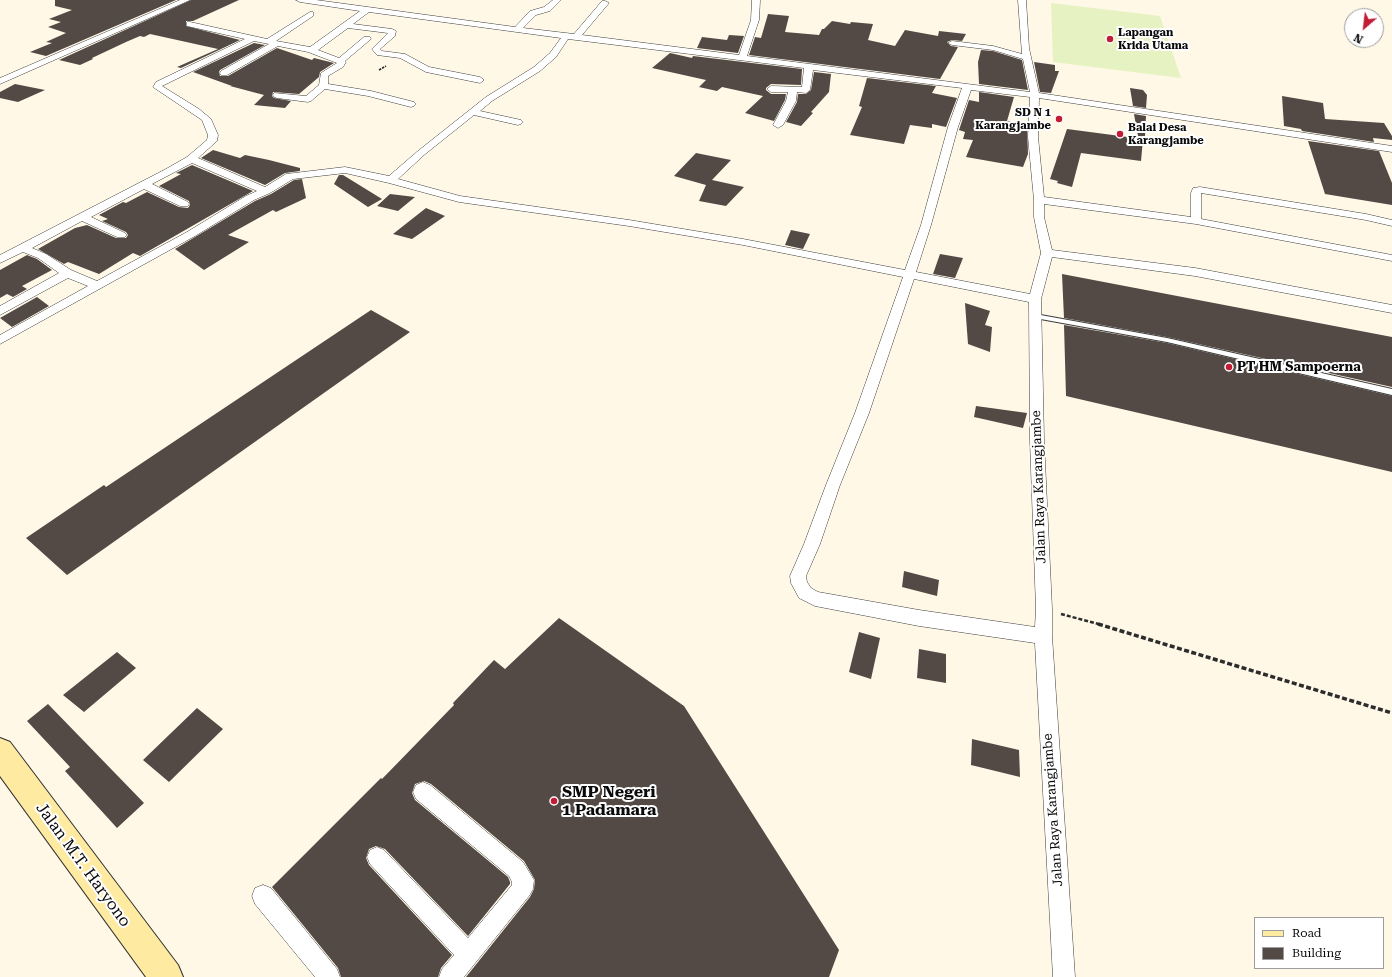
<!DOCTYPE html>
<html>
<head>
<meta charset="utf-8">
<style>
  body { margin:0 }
  #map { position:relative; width:1392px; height:977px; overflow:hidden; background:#fff8e7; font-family:"Roboto Serif",serif }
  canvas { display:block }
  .legend { position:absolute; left:1254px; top:917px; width:130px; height:52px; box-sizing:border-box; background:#fff; border:1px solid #9d9d9d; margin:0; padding:5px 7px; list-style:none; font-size:12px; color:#0a0a0a }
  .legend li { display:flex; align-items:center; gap:8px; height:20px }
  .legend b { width:20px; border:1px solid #9d9d9d }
  .north { position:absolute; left:1344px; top:8px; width:40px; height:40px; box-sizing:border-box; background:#fff; border:1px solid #9d9d9d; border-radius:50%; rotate:208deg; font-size:11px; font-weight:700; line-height:16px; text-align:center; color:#0a0a0a }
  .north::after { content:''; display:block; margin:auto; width:14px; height:18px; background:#c21b35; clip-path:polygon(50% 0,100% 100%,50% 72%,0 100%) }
</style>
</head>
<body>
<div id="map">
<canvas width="1392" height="977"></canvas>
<ul class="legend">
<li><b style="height:5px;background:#ffeaa2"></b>Road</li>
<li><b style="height:11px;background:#534a46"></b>Building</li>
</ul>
<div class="north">N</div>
</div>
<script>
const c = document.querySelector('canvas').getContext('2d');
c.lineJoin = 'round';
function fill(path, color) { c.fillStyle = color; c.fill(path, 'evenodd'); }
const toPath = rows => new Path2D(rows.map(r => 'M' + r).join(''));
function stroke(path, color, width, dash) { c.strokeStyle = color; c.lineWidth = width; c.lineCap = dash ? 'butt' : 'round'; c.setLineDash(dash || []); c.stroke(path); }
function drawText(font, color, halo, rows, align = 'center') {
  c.font = font + ' "Roboto Serif",serif'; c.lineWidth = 4; c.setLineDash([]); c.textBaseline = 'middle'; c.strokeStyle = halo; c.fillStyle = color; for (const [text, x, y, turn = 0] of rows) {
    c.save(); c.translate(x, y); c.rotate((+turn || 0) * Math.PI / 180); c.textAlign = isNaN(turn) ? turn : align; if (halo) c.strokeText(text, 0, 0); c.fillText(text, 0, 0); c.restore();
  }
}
const pitch = toPath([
  [1051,3,1160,16,1181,78,1053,62]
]);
const building = toPath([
  [55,0,176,0,46,56,30,52,52,43,46,42,66,33,48,27,61,22,49,19,72,10,55,6],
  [191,0,239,0,193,21,186,21,186,26,240,40,181,68,177,67,218,49,150,34,144,37,140,36,126,42,92,58,93,59,80,65,59,60],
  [768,14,789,16,785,32,819,35,822,29,824,29,832,21,850,24,851,22,873,24,868,40,895,46,905,30,938,36,939,31,966,34,962,41,952,40,947,42,951,46,958,47,940,79,749,55,755,37,761,38],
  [729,35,744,36,738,53,697,48,702,37,727,40],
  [254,43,265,45,220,70,219,72,220,76,228,76,277,48,312,60,314,58,334,63,320,72,319,77,299,94,273,92,272,96,274,98,291,101,285,108,254,105,264,95,230,86,232,86,193,72],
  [981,50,993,51,1022,60,1028,90,979,84,978,62],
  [670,53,692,58,693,56,802,69,801,85,771,84,766,88,766,90,771,94,786,94,785,100,774,121,745,113,763,96,722,87,717,91,699,87,706,80,652,68],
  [1034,62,1055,65,1055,71,1059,71,1051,93,1040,92],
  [814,72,831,74,829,92,811,112,813,113,801,126,786,122,797,102,798,94,806,94,811,90],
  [867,78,936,86,932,93,957,98,946,127,932,124,932,128,910,125,904,144,850,135,862,107,859,106],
  [15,84,45,90,18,102,0,98,0,92],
  [1130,88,1143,90,1147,95,1146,108,1133,106],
  [979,92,1014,97,1007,121,1027,125,1028,154,1023,167,966,157,973,140,963,139,965,132,959,130,969,100,979,102],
  [1282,96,1323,103,1325,119,1384,123,1392,136,1392,140,1373,138,1374,142,1302,131,1301,129,1284,126],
  [1134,114,1146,116,1145,136,1138,137],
  [1067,129,1143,139,1141,161,1081,153,1072,187,1057,183,1058,181,1050,179],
  [1308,141,1379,151,1392,183,1392,205,1325,194],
  [213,150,240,158,245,155,269,160,300,168,300,171,285,173,265,185,201,158],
  [696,153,731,160,712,180,744,187,726,206,699,201,706,185,674,176],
  [192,165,253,191,140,256,133,253,99,274,68,262,64,264,38,249,75,228,87,225,116,238,126,238,128,235,126,232,102,221,108,219,99,215,123,202,126,203,147,192,179,207,188,208,190,205,189,201,159,186,181,174,176,173],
  [339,175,343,175,382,199,368,207,334,184],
  [302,179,306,198,276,212,273,210,228,235,249,242,204,270,175,249,255,201,271,194,294,180],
  [390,194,415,197,398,211,377,206],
  [426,208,445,216,412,239,393,234],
  [791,230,810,234,803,249,785,245],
  [940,254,963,258,955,278,933,274],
  [27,255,37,259,52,270,22,286,27,289,13,297,7,294,0,298,0,270],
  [1062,274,1392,337,1392,387,1167,337,1064,318],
  [37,297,49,306,12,327,0,318],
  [965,303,990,311,985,325,992,327,990,352,968,344],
  [371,310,410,332,67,575,26,538,104,485,106,487],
  [1064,325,1167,343,1392,396,1392,472,1066,396],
  [976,406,1027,413,1023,428,974,417],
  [904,571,939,580,937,596,902,587],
  [559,618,684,706,839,950,829,977,466,977,530,897,534,889,535,880,524,861,431,784,424,781,415,784,412,793,415,800,508,877,510,882,510,884,468,936,385,849,376,846,369,849,366,858,369,865,452,955,441,968,438,977,341,977,338,968,272,887,381,778,382,779,454,705,453,703,494,660,505,669],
  [859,632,880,638,871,679,849,672],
  [919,649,946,654,946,683,917,678],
  [117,652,136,668,84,712,63,695],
  [48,704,144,803,117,828,65,771,70,767,27,721],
  [197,708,223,729,169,782,143,760],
  [972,739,1019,750,1020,777,971,765]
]);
const pathFar2 = toPath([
  [379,70,386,66]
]);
const pathFar1 = toPath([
  [1061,614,1102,625]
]);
const path = toPath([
  [1098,624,1392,713]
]);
const service = toPath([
  [1033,314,1035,314,1167,338,1392,389,1392,395,1167,342,1035,318,1032,316,1033,314]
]);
const minor = toPath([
  [180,0,190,0,0,84,0,78,180,0],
  [296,0,316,0,515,27,530,11,544,7,553,0,561,0,550,11,536,15,523,28,574,34,602,1,605,1,609,3,582,35,739,55,751,20,752,0,760,0,759,20,747,56,1030,92,1023,59,993,50,952,45,948,43,952,41,993,46,1022,54,1018,0,1026,0,1029,48,1039,93,1392,146,1392,152,1039,98,1038,137,1044,197,1191,217,1191,193,1193,188,1200,187,1366,214,1392,220,1392,226,1366,220,1201,193,1201,219,1392,255,1392,261,1196,224,1044,204,1044,217,1052,250,1195,268,1392,305,1392,313,1195,276,1052,257,1041,299,1044,440,1052,609,1052,636,1075,977,1053,977,1035,643,919,626,815,606,799,598,791,583,790,576,804,544,826,485,855,413,903,277,743,245,629,226,459,202,389,183,345,173,293,179,270,193,254,200,195,236,0,344,0,335,88,286,68,278,0,315,0,306,59,273,38,258,23,252,0,263,0,255,166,169,187,157,207,140,208,135,202,120,153,87,156,82,245,39,187,26,187,22,190,22,267,39,310,12,313,12,313,16,276,41,310,47,360,11,300,2,296,0],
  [369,12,561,38,550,53,534,67,486,97,418,151,389,176,345,167,286,174,265,187,198,158,217,141,218,135,211,119,199,109,162,86,254,41,269,44,221,71,220,73,221,75,227,75,278,46,308,52,337,63,321,73,319,85,306,96,274,93,273,95,274,97,277,98,308,102,311,101,325,89,368,96,411,107,414,106,416,104,414,102,371,91,328,84,328,76,343,67,346,62,345,61,371,39,370,37,364,37,339,58,318,50,348,28,388,33,372,49,377,55,400,58,426,72,480,83,484,80,480,77,429,67,405,54,382,51,380,49,395,36,396,31,392,29,353,24,369,12],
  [568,39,804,68,802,87,771,86,767,89,771,92,788,92,786,101,773,125,778,128,783,125,796,101,797,92,806,93,810,90,813,70,962,88,948,127,921,225,905,270,743,239,629,220,460,196,398,179,424,155,474,115,518,125,521,124,523,122,521,120,480,111,492,101,540,71,556,57,568,39],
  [971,90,1030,97,1028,137,1034,200,1034,217,1041,253,1030,294,916,272,931,225,958,127,971,90],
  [192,163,257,191,246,196,187,232,97,281,71,270,46,254,32,248,82,221,117,237,125,237,127,235,125,233,91,217,144,189,180,206,188,206,189,204,188,202,152,184,192,163],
  [914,279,1029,302,1030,440,1036,609,1035,627,919,610,818,592,811,588,807,582,806,576,820,544,840,485,869,413,914,279],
  [423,782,430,785,523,862,534,880,533,889,529,896,464,977,439,977,442,969,454,955,370,864,367,857,370,850,377,847,384,850,468,938,512,885,512,882,509,876,416,799,413,792,416,785,423,782],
  [263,885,271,888,337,969,340,977,315,977,255,904,252,896,255,888,263,885]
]);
const secondary = toPath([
  [0,738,10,742,178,965,183,977,146,977,0,776,0,738]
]);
const markers = [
  [1110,39,4,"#c21b35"],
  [1059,119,4,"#c21b35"],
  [1120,134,4,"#c21b35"],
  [1229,367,4,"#c21b35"],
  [554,801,4,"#c21b35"]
];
const farPoinames = [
  ["Lapangan",1118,33],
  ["Krida Utama",1118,46],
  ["SD N 1",1051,113,"right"],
  ["Karangjambe",1051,126,"right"],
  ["Balai Desa",1128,128],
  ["Karangjambe",1128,141]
];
const poiNames = [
  ["PT HM Sampoerna",1237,367]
];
const streetNames = [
  ["Jalan Raya Karangjambe",1039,487,-92],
  ["Jalan Raya Karangjambe",1053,810,-94]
];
const nearPoinames = [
  ["SMP Negeri",562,792],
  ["1 Padamara",562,810]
];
const nearStreetnames = [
  ["Jalan M.T. Haryono",83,865,54]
];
fill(pitch, '#e7f2c2');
fill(building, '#534a46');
stroke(service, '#3d3d3d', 2);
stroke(minor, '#3d3d3d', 1);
stroke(secondary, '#2c2c2c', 2);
stroke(pathFar2, '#2c2c2c', 1.5, [2.5, 1]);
stroke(pathFar1, '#2c2c2c', 2.5, [4, 2]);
stroke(path, '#2c2c2c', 3.5, [5, 2.5]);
fill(service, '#fff');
fill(minor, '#fff');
fill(secondary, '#ffeaa2');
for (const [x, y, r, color] of markers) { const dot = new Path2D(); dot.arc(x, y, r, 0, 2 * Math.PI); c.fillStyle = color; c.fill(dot); stroke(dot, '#fff', 1.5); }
drawText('bold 11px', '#0a0a0a', '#fff', farPoinames, 'left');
drawText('bold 13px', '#0a0a0a', '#fff', poiNames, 'left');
drawText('13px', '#0a0a0a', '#fff', streetNames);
drawText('bold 16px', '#0a0a0a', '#fff', nearPoinames, 'left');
drawText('16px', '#0a0a0a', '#fff', nearStreetnames);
</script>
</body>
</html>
